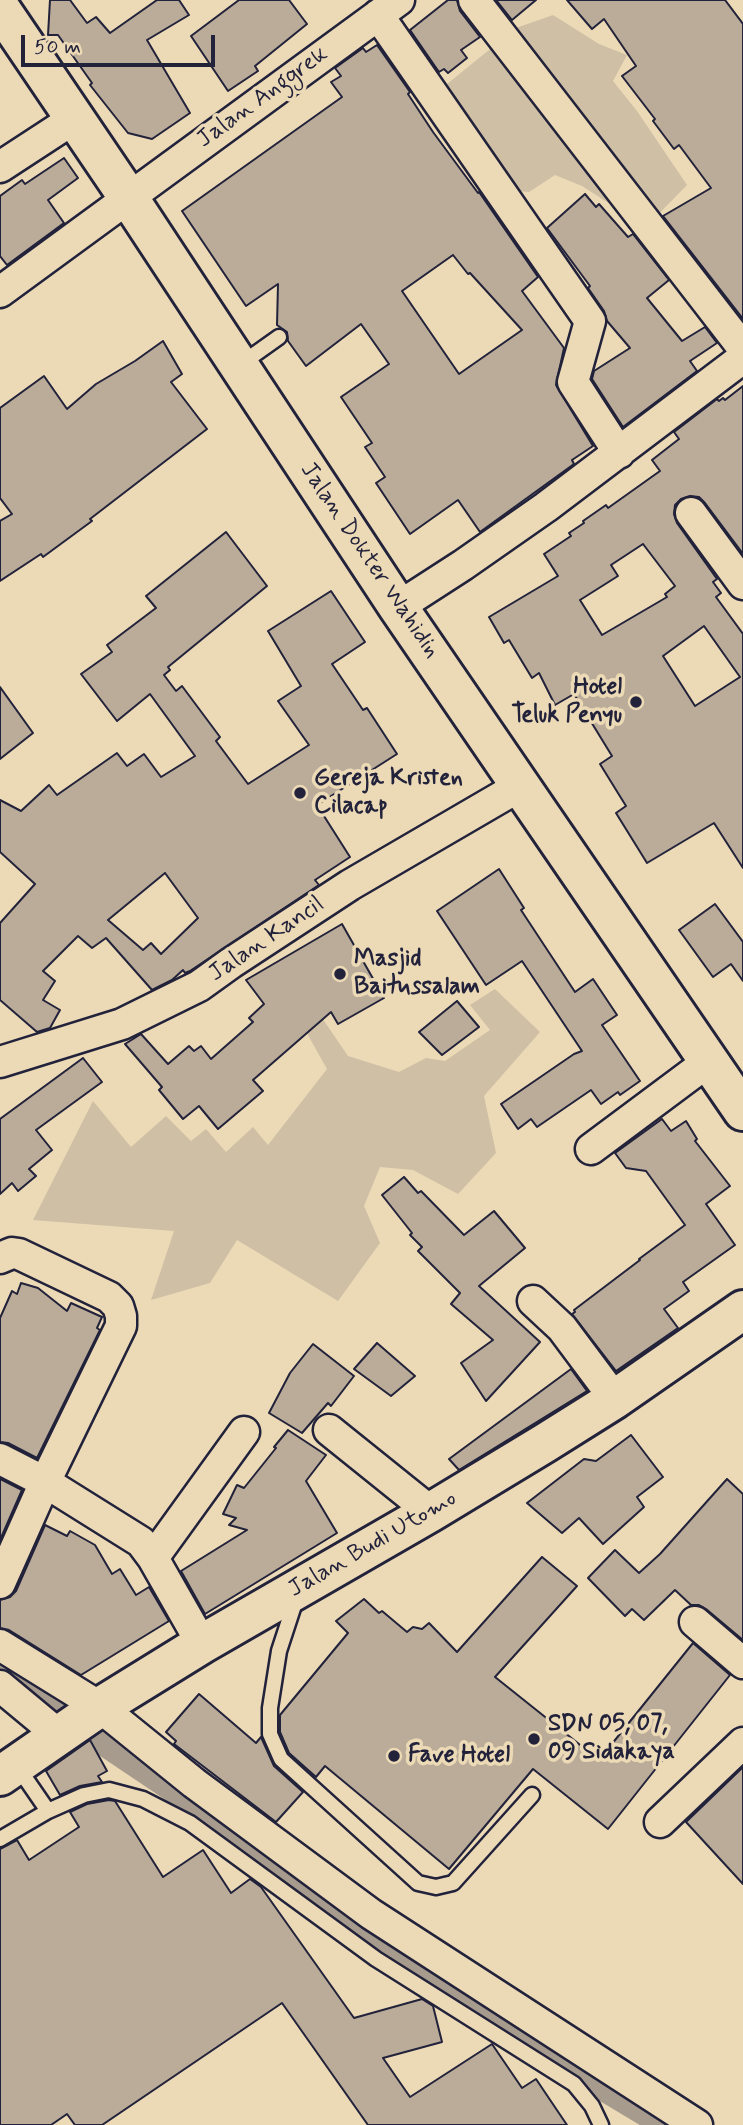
<!DOCTYPE html>
<html>
<head>
<meta charset="utf-8">
<style>
  body { margin:0 }
  #map { position:relative; width:743px; height:2125px; overflow:hidden; background:#ecdab7; font-family:Mynerve,sans-serif }
  canvas { display:block }
  .scale { position:absolute; left:21px; top:35px; width:194px; height:32px; box-sizing:border-box; border:4px solid #22223b; border-top:0; padding-left:9px; font-size:21px; line-height:24px; white-space:nowrap; color:#22223b; -webkit-text-stroke:5px #ecdab7; paint-order:stroke }
</style>
</head>
<body>
<div id="map">
<canvas width="743" height="2125"></canvas>
<div class="scale">50 m</div>
</div>
<script>
const c = document.querySelector('canvas').getContext('2d');
c.lineJoin = 'round';
function fill(path, color) { c.fillStyle = color; c.fill(path, 'evenodd'); }
const toPath = rows => new Path2D(rows.map(r => 'M' + r).join(''));
function stroke(path, color, width, dash) { c.strokeStyle = color; c.lineWidth = width; c.lineCap = dash ? 'butt' : 'round'; c.setLineDash(dash || []); c.stroke(path); }
function drawText(font, color, halo, rows, align = 'center') {
  c.font = font + ' Mynerve,sans-serif'; c.lineWidth = 7; c.setLineDash([]); c.textBaseline = 'middle'; c.strokeStyle = halo; c.fillStyle = color; for (const [text, x, y, turn = 0] of rows) {
    c.save(); c.translate(x, y); c.rotate((+turn || 0) * Math.PI / 180); c.textAlign = isNaN(turn) ? turn : align; if (halo) c.strokeText(text, 0, 0); c.fillText(text, 0, 0); c.restore();
  }
}
const green = toPath([
  [553,15,599,44,627,55,613,81,637,111,687,185,639,234,610,204,582,186,555,175,529,192,496,189,436,93,516,28],
  [495,989,540,1032,484,1096,496,1153,458,1194,413,1170,380,1167,364,1206,380,1243,338,1301,237,1240,210,1283,151,1300,174,1231,33,1220,93,1101,131,1147,166,1116,191,1141,206,1129,226,1152,253,1127,268,1145,327,1069,290,1003,305,993,348,1056,399,1072,426,1058,445,1061,490,1030,470,1005]
]);
const canal = toPath([
  [0,1672,170,1786,387,1957,667,2125]
]);
const building = toPath([
  [50,0,70,0,87,23,96,17,110,33,157,0,179,0,189,15,147,40,190,113,152,139,128,133,90,85,92,83,58,35,48,35,50,0],
  [239,0,289,0,307,24,255,66,258,71,228,91,191,36,239,0],
  [448,0,457,0,460,11,480,37,461,50,467,58,448,73,444,69,439,72,410,30,448,0],
  [496,0,536,0,512,20,496,0],
  [567,0,725,0,743,24,743,319,663,216,711,188,679,145,674,149,653,121,655,119,622,76,636,66,604,19,592,29,567,0],
  [377,45,410,92,408,94,433,132,478,193,479,192,538,277,522,291,564,348,556,385,593,446,572,460,574,464,480,532,458,500,410,534,376,483,385,477,365,447,372,443,341,397,389,364,361,324,306,366,288,341,287,332,277,325,278,284,246,306,182,211,342,97,331,82,341,76,335,68,363,48,366,52,377,45],
  [453,255,468,274,470,273,522,330,459,374,402,291,453,255],
  [64,158,78,178,48,200,64,223,7,265,0,256,0,196,22,180,25,184,64,158],
  [585,194,596,207,599,204,628,237,633,234,669,280,647,298,682,341,705,327,717,343,690,361,697,371,623,427,592,379,594,371,630,348,607,321,604,311,588,288,590,286,547,228,585,194],
  [163,341,182,374,171,382,207,429,90,519,92,521,43,557,41,554,0,581,0,521,12,514,0,498,0,408,44,376,67,409,96,384,135,361,163,341],
  [743,386,743,554,705,503,699,497,690,496,681,499,675,505,674,514,677,523,717,579,713,582,721,593,716,597,743,634,743,868,714,823,647,863,616,813,626,806,600,764,612,756,574,694,555,705,539,673,532,678,509,640,504,643,489,617,558,576,544,554,571,536,569,533,584,523,583,521,606,505,608,508,660,471,652,460,679,439,674,432,717,399,719,401,723,398,725,400,743,386],
  [643,544,675,586,665,594,667,597,602,635,580,600,618,576,611,565,643,544],
  [704,626,740,677,695,706,663,656,704,626],
  [226,532,267,586,168,667,170,670,164,675,176,691,182,686,220,737,216,741,248,784,309,745,278,701,301,686,268,631,331,591,365,642,332,664,363,710,367,708,397,754,317,805,350,857,315,880,319,885,190,971,185,973,183,970,172,980,152,990,106,938,92,948,78,936,43,971,55,981,43,1000,60,1010,50,1028,37,1032,0,1000,0,923,35,884,0,852,0,800,21,811,49,785,57,795,117,753,127,766,144,754,161,777,195,756,150,694,117,721,81,674,112,652,107,645,156,608,146,596,226,532],
  [165,873,198,918,161,954,151,943,143,950,108,920,165,873],
  [0,687,33,733,0,759,0,687],
  [499,869,524,908,521,910,575,992,593,979,617,1015,602,1025,640,1081,620,1095,618,1092,601,1104,591,1090,537,1127,531,1119,518,1129,501,1104,574,1054,582,1051,522,961,486,985,437,911,499,869],
  [715,904,743,942,743,981,731,964,713,977,679,930,715,904],
  [342,924,384,998,338,1024,331,1012,253,1080,263,1091,218,1129,199,1106,183,1119,159,1090,162,1087,125,1044,141,1034,168,1064,189,1046,194,1051,201,1046,211,1059,253,1022,249,1018,264,1004,246,980,342,924],
  [457,1001,479,1027,442,1055,419,1032,457,1001],
  [83,1058,102,1082,36,1130,52,1150,29,1169,36,1176,18,1191,12,1183,0,1194,0,1119,83,1058],
  [662,1119,671,1131,686,1121,697,1139,695,1141,730,1186,706,1204,735,1245,683,1282,689,1291,664,1309,678,1328,616,1371,572,1314,575,1312,574,1310,640,1260,639,1259,685,1225,646,1171,626,1168,615,1153,662,1119],
  [404,1177,418,1193,421,1191,464,1235,494,1211,525,1248,479,1286,540,1342,486,1401,461,1363,493,1340,451,1304,460,1293,418,1251,422,1247,410,1235,412,1233,382,1195,404,1177],
  [21,1283,38,1288,67,1311,71,1303,102,1317,97,1328,100,1330,37,1458,8,1443,0,1442,0,1318,12,1291,17,1294,21,1283],
  [377,1343,415,1376,391,1396,354,1369,377,1343],
  [313,1344,354,1376,331,1406,328,1403,302,1433,269,1413,290,1373,313,1344],
  [571,1369,587,1391,459,1470,449,1459,571,1369],
  [288,1430,326,1455,306,1481,337,1533,205,1614,181,1571,247,1530,229,1525,236,1518,223,1514,237,1485,244,1488,276,1448,274,1447,288,1430],
  [631,1435,663,1477,637,1497,644,1507,603,1544,579,1518,562,1533,527,1503,584,1459,596,1461,631,1435],
  [0,1479,22,1490,0,1540,0,1479],
  [727,1479,743,1494,743,1640,706,1609,699,1605,691,1605,675,1590,644,1620,632,1609,625,1616,588,1578,615,1550,639,1573,660,1554,727,1479],
  [45,1525,67,1536,70,1531,95,1545,112,1574,120,1569,136,1595,149,1587,169,1621,81,1675,9,1630,0,1628,0,1600,10,1597,16,1591,45,1525],
  [542,1557,577,1586,495,1677,599,1760,693,1643,730,1675,608,1829,533,1769,449,1869,325,1766,316,1777,289,1753,280,1732,280,1715,348,1633,336,1621,364,1599,379,1613,382,1611,407,1632,413,1627,422,1629,429,1623,457,1652,542,1557],
  [199,1694,256,1743,261,1737,274,1766,303,1792,276,1822,174,1744,176,1741,166,1732,199,1694],
  [90,1740,107,1771,98,1776,102,1782,80,1786,60,1795,46,1771,90,1740],
  [743,1767,743,1884,686,1822,743,1767],
  [109,1800,115,1801,163,1877,203,1850,231,1893,250,1879,261,1887,354,2018,422,1999,433,2006,442,2042,383,2058,410,2097,492,2044,522,2088,536,2079,567,2125,368,2125,282,2003,102,2125,75,2125,67,2114,51,2125,0,2125,0,1849,17,1840,29,1860,79,1827,70,1812,87,1804,109,1800]
]);
const lane = toPath([
  [241,364,279,337],
  [296,1599,279,1651,270,1708,270,1734,281,1759,418,1883,436,1887,453,1883,532,1795],
  [17,1766,48,1811],
  [0,1839,48,1811,84,1795,109,1790,143,1799,190,1823,376,1959,574,2084,592,2106,601,2125]
]);
const street = toPath([
  [474,0,743,348],
  [378,15,590,321,573,382,619,453],
  [0,167,75,118],
  [0,292,399,0],
  [691,513,743,584],
  [398,607,463,565,546,507,743,358],
  [0,1062,122,1024,199,986,231,963,350,885,520,786],
  [591,1149,709,1061],
  [0,1258,12,1253,19,1254,109,1297,118,1306,121,1316,121,1326,45,1482,0,1583],
  [533,1301,562,1328,615,1399],
  [329,1430,431,1512],
  [0,1459,45,1482,141,1542,153,1558,202,1644],
  [153,1558,244,1432],
  [695,1622,743,1663],
  [0,1645,100,1707,194,1783,371,1914,697,2125],
  [0,1686,59,1735],
  [660,1822,743,1743]
]);
const secondary = toPath([
  [0,8,128,197,398,607,743,1111],
  [0,1776,100,1707,202,1644,431,1512,545,1443,615,1399,743,1310]
]);
const markers = [
  [636,702,7,"#22223b"],
  [300,793,7,"#22223b"],
  [340,974,7,"#22223b"],
  [534,1739,7,"#22223b"],
  [394,1756,7,"#22223b"]
];
const streetNames = [
  ["Jalan Anggrek",263,98,-36],
  ["Jalan Dokter Wahidin",369,561,56],
  ["Jalan Kancil",267,940,-34],
  ["Jalan Budi Utomo",373,1545,-30]
];
const poiNames = [
  ["Hotel",622,688,"right"],
  ["Teluk Penyu",622,716,"right"],
  ["Gereja Kristen",314,779],
  ["Cilacap",314,807],
  ["Masjid",354,960],
  ["Baitussalam",354,988],
  ["SDN 05, 07,",548,1725],
  ["09 Sidakaya",548,1753],
  ["Fave Hotel",408,1756]
];
fill(green, '#cfbfa5');
stroke(canal, '#a79b8d', 28);
fill(building, '#baac98');
stroke(building, '#22223b', 2);
stroke(lane, '#22223b', 19);
stroke(street, '#22223b', 35);
stroke(secondary, '#22223b', 44);
stroke(lane, '#ecdab7', 14);
stroke(street, '#ecdab7', 30);
stroke(secondary, '#ecdab7', 38);
for (const [x, y, r, color] of markers) { const dot = new Path2D(); dot.arc(x, y, r, 0, 2 * Math.PI); c.fillStyle = color; c.fill(dot); stroke(dot, '#ecdab7', 2.5); }
drawText('24px', '#22223b', '#ecdab7', streetNames);
drawText('bold 24px', '#22223b', '#ecdab7', poiNames, 'left');
</script>
</body>
</html>
